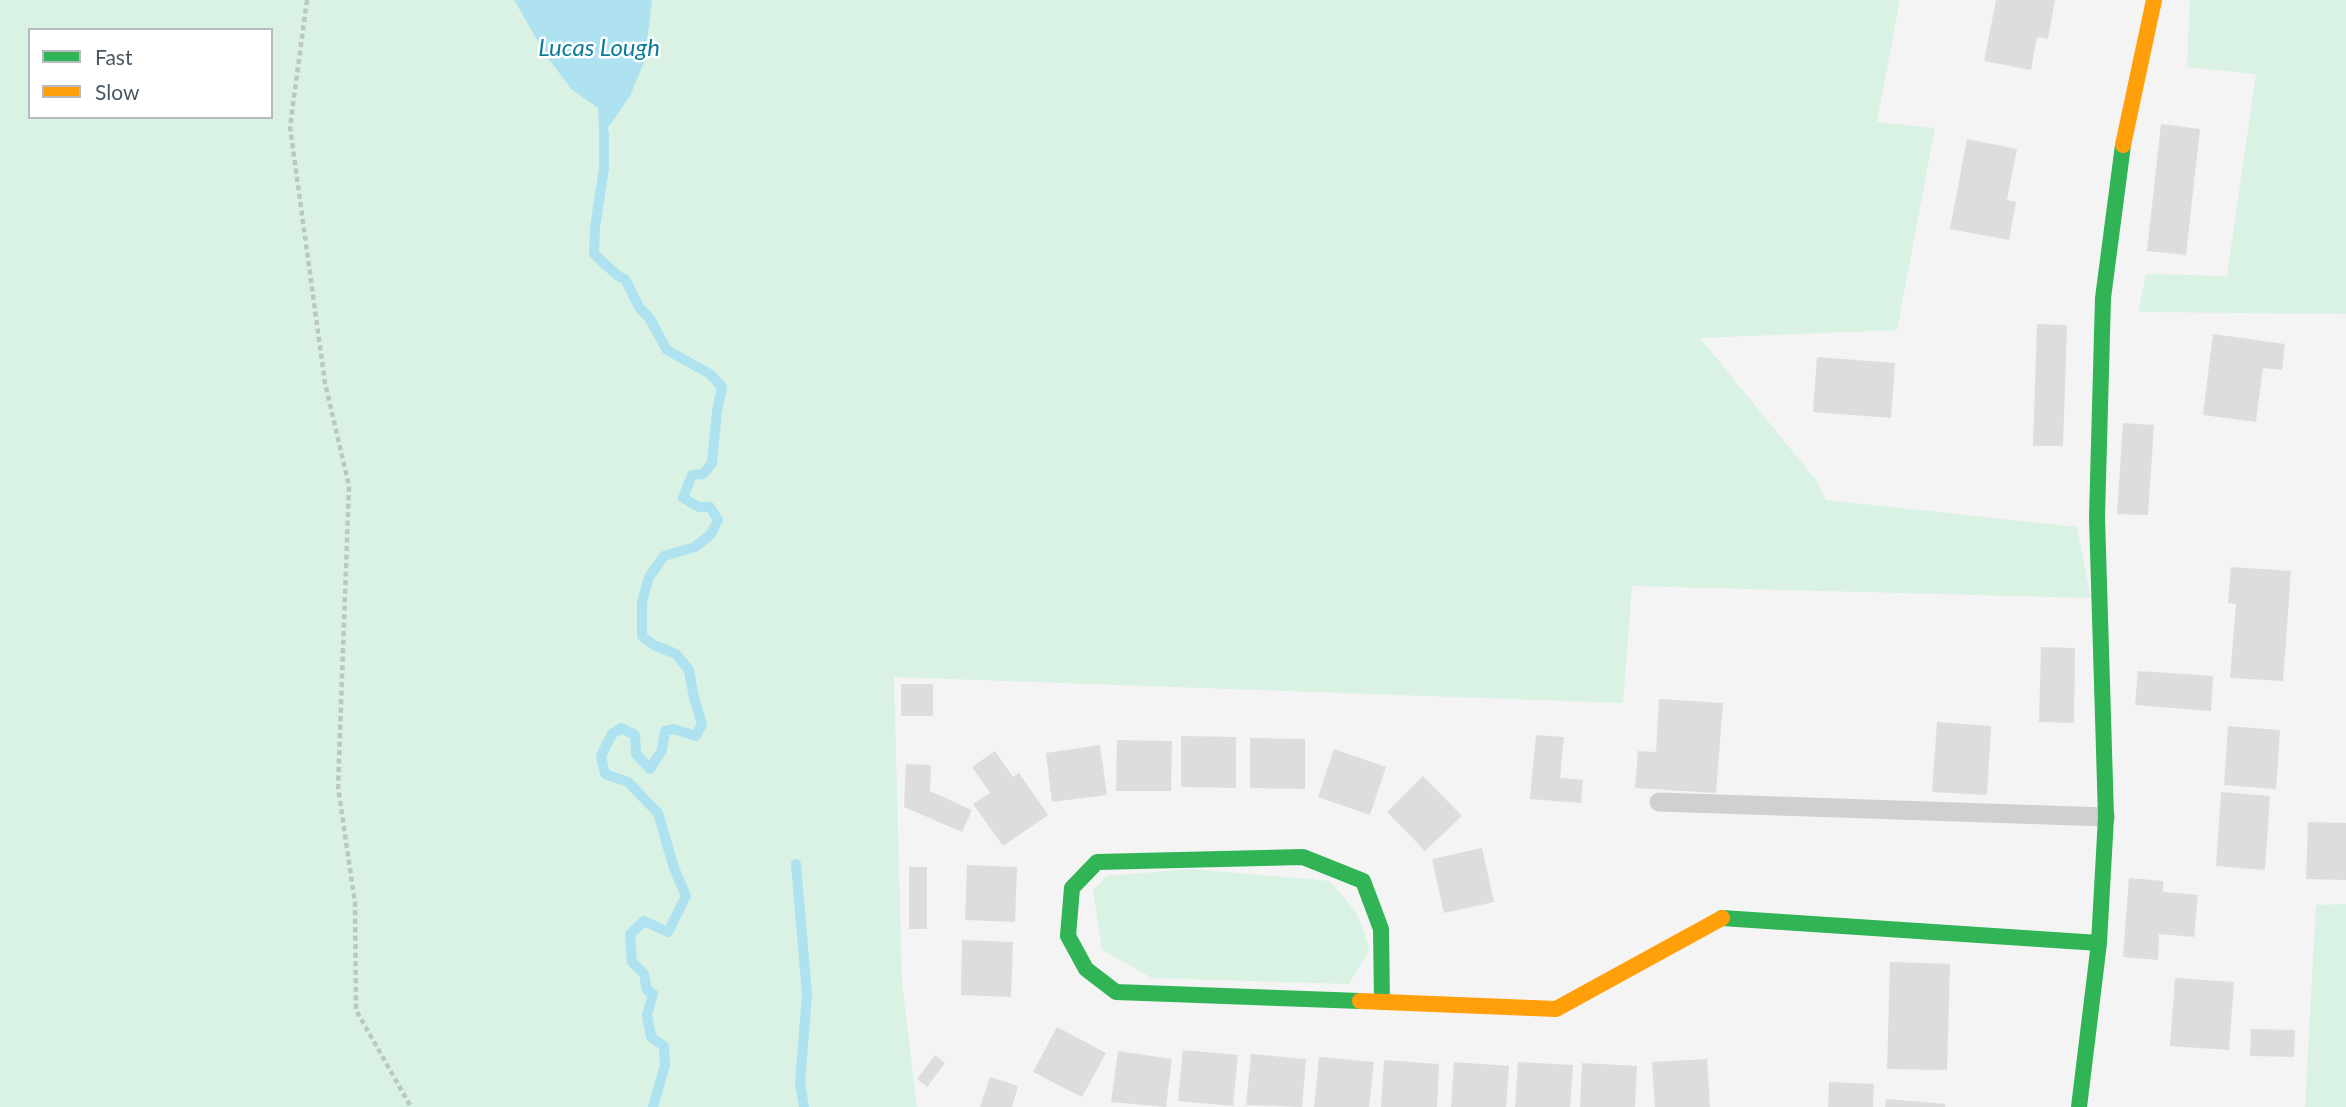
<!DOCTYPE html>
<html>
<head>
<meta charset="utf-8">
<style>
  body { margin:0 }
  #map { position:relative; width:2346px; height:1107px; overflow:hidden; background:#f4f4f4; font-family:Lato,sans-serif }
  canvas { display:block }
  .legend { position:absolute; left:28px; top:28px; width:245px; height:91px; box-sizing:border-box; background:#fff; border:2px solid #b7bbc0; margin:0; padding:9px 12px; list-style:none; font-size:21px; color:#4a5661 }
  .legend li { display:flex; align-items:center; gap:14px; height:35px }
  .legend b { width:35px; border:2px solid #b7bbc0 }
</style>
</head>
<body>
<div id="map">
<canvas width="2346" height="1107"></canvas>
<ul class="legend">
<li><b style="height:9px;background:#30b455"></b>Fast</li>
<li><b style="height:9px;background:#ff9f0a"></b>Slow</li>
</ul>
</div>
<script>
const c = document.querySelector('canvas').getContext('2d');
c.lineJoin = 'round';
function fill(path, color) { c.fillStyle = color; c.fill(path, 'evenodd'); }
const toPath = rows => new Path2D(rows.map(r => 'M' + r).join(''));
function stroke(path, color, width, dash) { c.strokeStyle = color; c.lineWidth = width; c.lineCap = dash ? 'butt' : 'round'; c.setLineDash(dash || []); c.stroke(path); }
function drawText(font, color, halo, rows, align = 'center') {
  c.font = font + ' Lato,sans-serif'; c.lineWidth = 5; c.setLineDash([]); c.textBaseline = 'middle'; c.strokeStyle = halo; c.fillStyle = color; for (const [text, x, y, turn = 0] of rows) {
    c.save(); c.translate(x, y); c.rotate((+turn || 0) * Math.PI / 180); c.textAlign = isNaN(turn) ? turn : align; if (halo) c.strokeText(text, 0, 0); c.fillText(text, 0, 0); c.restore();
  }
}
const green = toPath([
  [0,0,514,0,545,54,571,89,598,108,599,132,603,144,608,128,623,104,645,60,652,0,1900,0,1877,122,1935,128,1897,330,1700,338,1816,480,1826,500,2077,527,2091,598,1632,586,1623,703,894,677,902,982,917,1107,0,1107],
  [30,30,271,30,271,117,30,117],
  [2190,0,2346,0,2346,314,2138,312,2146,274,2227,276,2256,74,2187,67],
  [1191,869,1330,881,1356,912,1370,949,1349,984,1152,978,1102,950,1093,890,1107,876],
  [2346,904,2346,1107,2305,1107,2316,905]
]);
const water = toPath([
  [514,0,652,0,645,60,630,96,608,128,603,146,599,132,598,108,571,89,545,54]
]);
const stream = toPath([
  [604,133,604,169,595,227,594,254,618,276,625,279,639,307,650,319,667,350,710,374,722,387,717,411,712,463,703,474,692,475,683,498,699,507,710,507,718,520,711,534,695,547,664,556,649,577,642,602,642,636,654,645,676,654,689,670,694,698,702,724,696,736,674,729,665,731,662,750,650,769,636,754,635,735,621,728,612,734,601,756,605,774,628,782,658,813,674,868,686,896,668,932,644,921,630,934,632,962,644,974,647,990,653,994,647,1015,651,1037,664,1046,665,1065,653,1107],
  [796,864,807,995,800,1083,804,1107]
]);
const building = toPath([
  [1996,0,2055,0,2048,39,2037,37,2031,70,1984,61],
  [2161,124,2200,129,2186,255,2147,251],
  [1967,139,2017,149,2007,200,2016,202,2009,240,1950,229],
  [2037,324,2067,325,2063,446,2033,446],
  [2213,334,2285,344,2282,370,2263,368,2256,422,2203,415],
  [1817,357,1895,363,1891,418,1813,412],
  [2123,423,2154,425,2148,515,2117,514],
  [2231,567,2291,571,2283,681,2230,678,2236,604,2228,603],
  [2041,647,2075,648,2074,723,2039,722],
  [2138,671,2213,676,2211,711,2135,705],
  [901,684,933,684,933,716,901,716],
  [1659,699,1723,703,1716,793,1635,788,1638,751,1656,752],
  [1937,722,1991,726,1987,795,1932,792],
  [2228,726,2280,730,2276,789,2224,785],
  [1536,735,1564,737,1560,778,1583,780,1581,803,1530,799],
  [1181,736,1236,737,1236,788,1181,787],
  [1250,738,1305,739,1305,789,1250,788],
  [1117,740,1172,741,1171,791,1116,791],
  [1100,745,1107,795,1052,802,1046,753],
  [1334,749,1386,767,1370,815,1318,797],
  [995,751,1013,777,1019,773,1048,815,1003,846,973,804,990,793,972,767],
  [906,764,931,765,930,791,972,810,962,832,904,807],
  [1423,776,1462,816,1425,851,1387,812],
  [2221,792,2270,796,2265,870,2216,866],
  [2308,822,2346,823,2346,880,2306,879],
  [1482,848,1494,902,1444,913,1432,859],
  [967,865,1017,867,1015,922,965,920],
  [909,867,927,867,927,929,909,929],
  [2129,878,2163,881,2163,892,2198,895,2194,937,2159,934,2158,960,2123,957],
  [962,940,1013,942,1011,997,961,995],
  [1890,962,1950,964,1947,1070,1887,1069],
  [2175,978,2234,982,2229,1050,2170,1046],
  [1057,1027,1106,1053,1082,1097,1033,1072],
  [2251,1029,2295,1030,2294,1057,2250,1056],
  [1183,1050,1238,1055,1233,1106,1178,1101],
  [1118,1051,1172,1059,1166,1107,1111,1102],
  [1251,1054,1306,1059,1302,1107,1246,1105],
  [935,1055,945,1063,927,1087,917,1079],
  [1319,1057,1374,1062,1369,1107,1314,1107],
  [1707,1059,1710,1107,1655,1107,1652,1062],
  [1384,1060,1439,1064,1437,1107,1381,1107],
  [1454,1062,1509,1066,1506,1107,1451,1107],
  [1518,1062,1573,1065,1570,1107,1515,1107],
  [1582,1063,1637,1066,1635,1107,1580,1107],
  [990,1077,1018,1086,1012,1107,980,1107],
  [1829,1082,1874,1084,1873,1107,1828,1107],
  [1886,1099,1946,1104,1945,1107,1885,1107]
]);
const path = toPath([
  [307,0,290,127,325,383,349,486,338,787,355,903,356,1010,411,1107]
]);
const lane = toPath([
  [1659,802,2106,817]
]);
const fast = toPath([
  [1722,918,2099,943],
  [1360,1001,1116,992,1086,969,1068,936,1072,888,1097,862,1303,857,1363,881,1381,929,1382,1002],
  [2079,1107,2099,943,2106,817,2097,517,2103,298,2123,145]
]);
const slow = toPath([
  [2123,145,2154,0],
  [1360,1001,1556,1009,1722,918]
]);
const waterNames = [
  ["Lucas Lough",599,48]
];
fill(green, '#d9f2e3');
fill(water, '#aee2f0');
stroke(stream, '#aee2f0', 10);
fill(building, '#ddddde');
stroke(path, '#bcc7c4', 4.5, [5, 3.5]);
stroke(lane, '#ced0d2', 19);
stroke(fast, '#30b455', 16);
stroke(slow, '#ff9f0a', 16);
drawText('italic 24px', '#0c7c9b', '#fff', waterNames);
</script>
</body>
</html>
